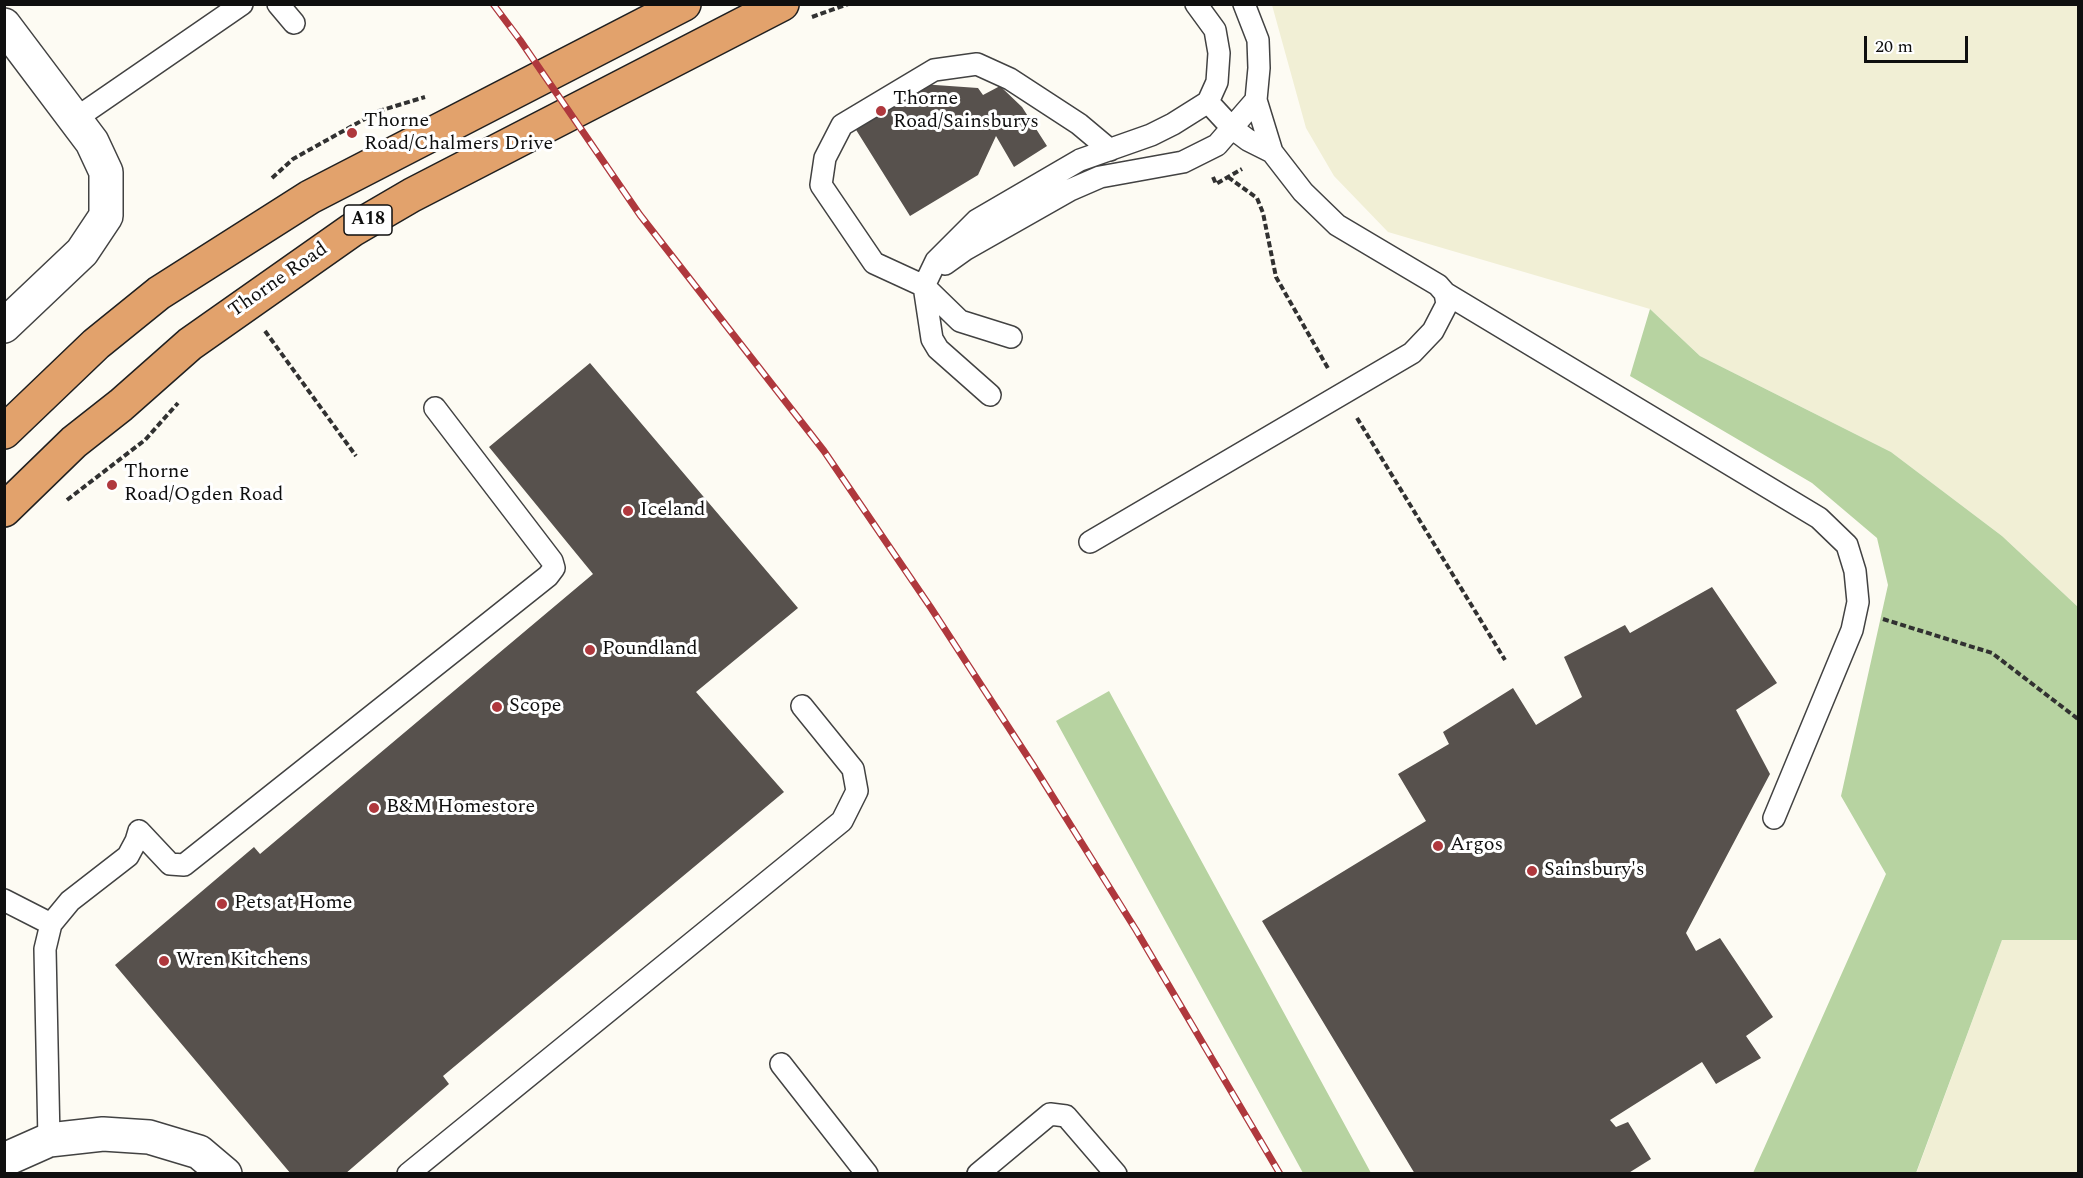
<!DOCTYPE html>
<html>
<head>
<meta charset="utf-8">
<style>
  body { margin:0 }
  #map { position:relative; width:2083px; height:1178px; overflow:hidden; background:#fdfbf3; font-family:Spectral,serif }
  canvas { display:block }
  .frame { position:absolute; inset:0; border:6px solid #0f0f0f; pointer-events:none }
  .scale { position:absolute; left:1864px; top:36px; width:104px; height:27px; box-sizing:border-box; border:3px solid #0f0f0f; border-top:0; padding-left:8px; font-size:18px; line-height:21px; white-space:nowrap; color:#0f0f0f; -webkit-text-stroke:4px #fff; paint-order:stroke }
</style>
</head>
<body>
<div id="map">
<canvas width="2083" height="1178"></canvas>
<div class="frame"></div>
<div class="scale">20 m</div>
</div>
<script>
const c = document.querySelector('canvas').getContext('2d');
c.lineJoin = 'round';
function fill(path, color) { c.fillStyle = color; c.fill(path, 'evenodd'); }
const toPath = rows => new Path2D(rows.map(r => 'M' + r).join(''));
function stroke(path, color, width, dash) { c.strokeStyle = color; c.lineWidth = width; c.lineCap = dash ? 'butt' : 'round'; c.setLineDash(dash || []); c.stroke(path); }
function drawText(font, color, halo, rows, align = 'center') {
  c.font = font + ' Spectral,serif'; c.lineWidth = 6; c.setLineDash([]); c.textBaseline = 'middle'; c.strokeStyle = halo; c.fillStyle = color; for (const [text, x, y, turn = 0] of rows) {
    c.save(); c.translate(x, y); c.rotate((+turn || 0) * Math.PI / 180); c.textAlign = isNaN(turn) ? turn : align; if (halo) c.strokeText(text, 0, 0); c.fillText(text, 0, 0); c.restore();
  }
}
const farmland = toPath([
  [1272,5,2078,5,2078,607,2002,536,1891,452,1700,356,1650,309,1388,232,1334,176,1306,128],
  [2002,940,2078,940,2078,1173,1916,1174]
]);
const forest = toPath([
  [1650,309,1700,356,1891,452,2002,536,2078,607,2078,940,2002,940,1916,1173,1753,1173,1886,874,1841,796,1888,585,1877,538,1812,483,1630,376],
  [1109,691,1371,1173,1303,1173,1056,721]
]);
const building = toPath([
  [921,84,978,88,983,95,1000,86,1022,107,1047,146,1014,167,996,136,978,175,910,216,853,125],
  [590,363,798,608,696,692,784,792,443,1076,449,1084,345,1174,291,1174,115,965,254,847,260,854,593,574,489,447],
  [1712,587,1777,683,1736,710,1770,774,1686,933,1696,951,1720,938,1773,1017,1746,1036,1761,1058,1716,1084,1702,1062,1610,1120,1616,1127,1628,1122,1651,1159,1627,1174,1415,1174,1262,921,1426,821,1398,774,1449,744,1443,732,1513,688,1536,725,1582,697,1564,657,1625,625,1630,633]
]);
const path = toPath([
  [812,17,848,4],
  [1213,177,1216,184,1242,169],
  [1228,177,1257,198,1263,213,1276,277,1329,370],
  [272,178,293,159,379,111,425,97],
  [265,331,356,456],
  [1357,418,1505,660],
  [67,500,145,440,178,403],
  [1883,619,1992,653,2078,719]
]);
const lane = toPath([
  [278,4,294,23],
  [1244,4,1258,40,1259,68,1256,100,1272,152,1303,192,1337,225,1438,285,1445,293,1819,518,1847,545,1855,571,1858,602,1852,630,1774,818],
  [1208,102,1232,128,1248,140,1272,152],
  [75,119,242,4],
  [945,264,966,249,1070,190,1100,177,1183,162,1217,145,1256,100],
  [1011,337,960,321,924,286,874,263,821,185,825,158,842,125,934,70,977,64,1010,79,1079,124,1110,150],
  [990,395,938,349,932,339,924,286,936,261,977,220,1080,160,1151,135,1173,124,1208,102,1217,82,1219,53,1215,30,1196,4],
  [1090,542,1412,353,1433,331,1447,304,1445,293],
  [139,831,170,864,184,865,494,619,548,576,554,568,552,561,435,408],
  [4,900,51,924],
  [781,1064,867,1174],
  [49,1140,45,949,51,924,70,901,128,856,136,841,139,831],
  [408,1174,842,821,857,791,853,769,802,706],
  [978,1174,1050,1114,1066,1116,1116,1174]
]);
const street = toPath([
  [4,25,92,142,106,172,106,216,82,252,4,326],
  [4,1160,49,1140,103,1134,149,1137,199,1152,225,1174]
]);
const highway = toPath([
  [4,432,96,344,159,293,310,197,684,4],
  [4,510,74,442,121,405,190,344,352,230,412,195,782,4]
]);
const rail = toPath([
  [493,4,520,40,640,215,824,451,931,608,1033,765,1136,930,1280,1174]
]);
const markers = [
  [881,111,6,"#af383d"],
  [352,133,6,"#af383d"],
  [112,485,6,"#af383d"],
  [628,511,6,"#af383d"],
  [590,650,6,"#af383d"],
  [497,707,6,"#af383d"],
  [374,808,6,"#af383d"],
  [1438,846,6,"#af383d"],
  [1532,871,6,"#af383d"],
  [222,904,6,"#af383d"],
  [164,961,6,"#af383d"]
];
const shields = [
  [368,220,48]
];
const shieldNames = [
  ["A18",368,220]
];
const poiNames = [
  ["Thorne",893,100],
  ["Road/Sainsburys",893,123],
  ["Thorne",364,122],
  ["Road/Chalmers Drive",364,145],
  ["Thorne",124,473],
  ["Road/Ogden Road",124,496],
  ["Iceland",640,511],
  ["Poundland",602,650],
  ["Scope",509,707],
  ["B&M Homestore",386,808],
  ["Argos",1450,846],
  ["Sainsbury's",1544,871],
  ["Pets at Home",234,904],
  ["Wren Kitchens",176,961]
];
const streetNames = [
  ["Thorne Road",279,281,-35]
];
fill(farmland, '#f1efd5');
fill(forest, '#b7d3a1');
fill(building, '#57514d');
stroke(lane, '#424242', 24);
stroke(street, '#424242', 36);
stroke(highway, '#202020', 36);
stroke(path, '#313131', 4, [6, 3]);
stroke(lane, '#fff', 21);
stroke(street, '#fff', 33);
stroke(highway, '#e2a26c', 33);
stroke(rail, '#af383d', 7);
stroke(rail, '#fff', 4.5, [14]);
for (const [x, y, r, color] of markers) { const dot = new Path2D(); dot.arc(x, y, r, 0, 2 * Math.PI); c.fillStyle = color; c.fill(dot); stroke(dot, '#fff', 2); }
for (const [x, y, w] of shields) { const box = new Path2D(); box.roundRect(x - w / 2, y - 15, w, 30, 4.5); c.fillStyle = '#fff'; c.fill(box); stroke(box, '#0f0f0f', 1.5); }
drawText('bold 18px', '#0f0f0f', null, shieldNames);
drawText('20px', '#0f0f0f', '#fff', poiNames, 'left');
drawText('20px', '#0f0f0f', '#fff', streetNames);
</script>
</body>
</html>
